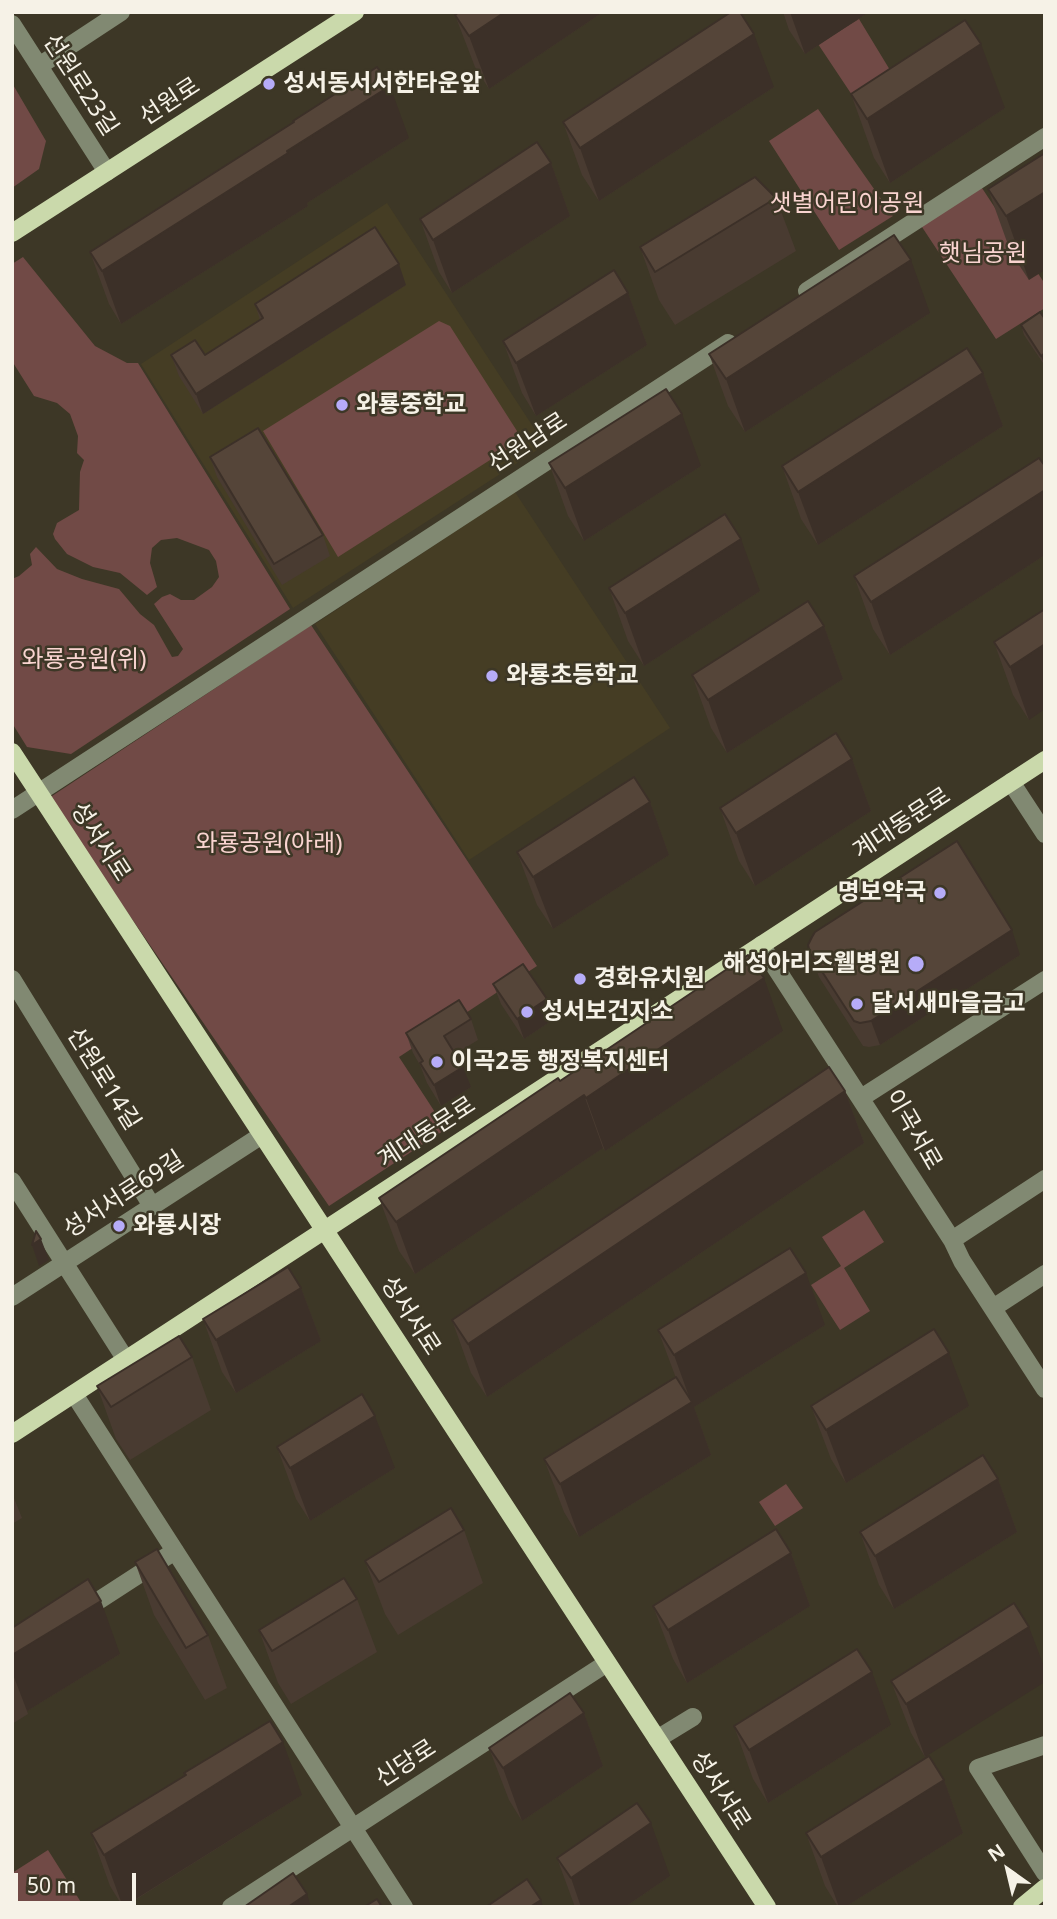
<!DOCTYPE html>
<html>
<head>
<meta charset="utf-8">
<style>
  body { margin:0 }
  #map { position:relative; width:1057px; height:1919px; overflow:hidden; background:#3d3726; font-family:"Noto Sans",sans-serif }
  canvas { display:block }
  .frame { position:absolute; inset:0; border:14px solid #f6f2e7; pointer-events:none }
  .north { position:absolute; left:973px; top:1835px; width:70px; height:70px; -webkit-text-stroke:5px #3d3726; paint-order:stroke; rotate:326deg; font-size:19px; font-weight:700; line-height:28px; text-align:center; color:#f6f2e7 }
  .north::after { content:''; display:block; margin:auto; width:24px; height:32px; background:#f6f2e7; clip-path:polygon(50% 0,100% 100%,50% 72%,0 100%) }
  .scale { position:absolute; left:14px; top:1873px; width:122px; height:32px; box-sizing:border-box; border:4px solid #f6f2e7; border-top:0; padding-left:9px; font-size:21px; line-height:24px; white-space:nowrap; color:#f6f2e7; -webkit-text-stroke:5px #3d3726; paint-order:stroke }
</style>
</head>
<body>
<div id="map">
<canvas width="1057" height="1919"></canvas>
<div class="frame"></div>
<div class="north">N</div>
<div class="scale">50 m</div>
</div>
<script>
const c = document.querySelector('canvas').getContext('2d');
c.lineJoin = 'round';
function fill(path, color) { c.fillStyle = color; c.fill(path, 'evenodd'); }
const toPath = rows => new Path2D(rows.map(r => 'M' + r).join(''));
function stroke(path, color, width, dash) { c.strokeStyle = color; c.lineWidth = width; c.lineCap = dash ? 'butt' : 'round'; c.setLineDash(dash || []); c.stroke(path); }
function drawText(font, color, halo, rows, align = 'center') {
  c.font = font + ' "Noto Sans","Noto Sans KR",sans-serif'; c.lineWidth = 5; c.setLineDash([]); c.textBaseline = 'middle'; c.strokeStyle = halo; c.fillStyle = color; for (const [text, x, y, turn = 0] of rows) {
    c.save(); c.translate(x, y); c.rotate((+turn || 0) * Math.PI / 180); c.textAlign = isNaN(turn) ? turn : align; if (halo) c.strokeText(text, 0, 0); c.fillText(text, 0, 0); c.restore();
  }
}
const built = toPath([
  [387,203,545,445,293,608,141,364],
  [515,492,670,728,469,860,315,624]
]);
const green = toPath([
  [859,19,893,75,854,98,818,44],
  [12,83,46,141,39,169,12,188],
  [818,109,893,216,839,250,769,141],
  [980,185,1045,284,1045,308,996,339,920,224],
  [23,257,95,346,127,363,138,363,290,609,71,754,27,747,12,723,12,579,19,576,32,565,30,554,36,547,57,569,82,579,119,589,140,614,154,625,172,657,178,656,183,649,154,604,162,597,170,594,181,600,194,600,212,587,219,577,216,561,209,550,177,538,161,540,152,548,150,563,157,587,147,595,120,573,93,567,67,554,55,539,53,534,57,523,79,510,80,472,84,460,77,453,78,436,70,414,57,403,34,396,12,361,12,264],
  [439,321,450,326,517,431,512,446,338,557,263,431],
  [311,625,537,966,399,1057,446,1129,329,1206,49,798],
  [864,1210,884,1242,844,1268,870,1311,840,1330,811,1285,841,1266,822,1237],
  [786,1484,803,1508,775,1526,759,1502],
  [48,1850,84,1907,12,1907,12,1873]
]);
const minor = toPath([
  [12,24,107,172],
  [39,66,121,12],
  [807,291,1045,137],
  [1011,782,1045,834],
  [12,810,728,343],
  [761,945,952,1240,962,1261,1045,1389],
  [12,979,152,1206],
  [861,1098,1045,980],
  [12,1181,126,1360],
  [952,1240,1045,1179],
  [12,1297,262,1135],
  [993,1308,1045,1274],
  [74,1394,404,1907],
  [81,1612,175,1551],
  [657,1739,693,1717],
  [1045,1745,978,1768,1045,1873],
  [231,1907,607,1663]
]);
const major = toPath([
  [12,233,355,12],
  [12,752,767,1907],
  [12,1434,1045,760],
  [1022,1907,1045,1888]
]);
const wall = toPath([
  [603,12,489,89,475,67,455,15],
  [783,12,869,12,805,54,789,30],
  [774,87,599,201,582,175,563,122],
  [851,94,1005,108,890,183,874,158],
  [409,138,307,203,308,206,121,324,109,304,90,252],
  [1045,153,1029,280,1011,253,988,189],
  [551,163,570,216,452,293,439,272,420,219],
  [776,198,796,251,675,325,659,300,640,247],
  [406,285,203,414,179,376,171,355,205,355,260,320,255,304],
  [628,293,647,345,536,416,522,393,503,341],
  [930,313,745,432,728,406,709,354],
  [1045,319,1045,366,1024,335,1021,325],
  [983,373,1003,426,818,545,801,519,782,466],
  [210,457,323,535,330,556,282,585,217,477],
  [549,463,701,466,584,541,568,516],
  [1045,466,1045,555,890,655,873,629,854,576],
  [609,588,760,591,644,666,628,641],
  [1045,609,1029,720,1013,695,994,642],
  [824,626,843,679,727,753,711,728,692,675],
  [852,759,871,811,755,886,739,861,720,808],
  [650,802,669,855,553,929,537,905,517,852],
  [810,953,1020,955,880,1045,869,1047,863,1046,819,977],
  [493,984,554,1019,524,1039,501,1004],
  [471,1019,478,1040,455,1054,471,1087,441,1106,427,1083,420,1065,413,1053,406,1033],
  [783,1031,605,1151,603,1148,415,1274,399,1251,379,1198,560,1081],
  [845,1091,864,1143,487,1397,471,1373,452,1320],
  [301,1288,321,1341,236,1393,222,1372,203,1319],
  [825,1325,694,1407,711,1455,579,1537,564,1512,544,1459,676,1378,658,1330],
  [192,1357,211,1410,130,1460,116,1439,97,1386],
  [811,1406,969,1406,846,1483,831,1459],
  [277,1447,395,1468,310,1521,296,1499],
  [998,1479,1017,1532,894,1609,879,1585,860,1532],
  [12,1493,22,1518,12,1524],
  [464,1530,483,1583,398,1635,385,1614,365,1561],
  [791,1553,810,1606,687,1683,673,1659,653,1606],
  [135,1562,208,1635,227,1688,205,1700,154,1615],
  [357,1599,377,1652,291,1704,278,1683,259,1630],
  [12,1628,120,1654,27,1711,28,1714,12,1724],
  [1045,1669,925,1757,911,1733,891,1681],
  [584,1713,603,1766,522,1821,509,1800,489,1748],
  [891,1725,768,1803,753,1779,734,1726],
  [944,1780,963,1833,845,1907,838,1907,825,1886,806,1833],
  [302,1795,124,1907,123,1907,110,1886,91,1833],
  [557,1858,670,1876,625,1907,575,1907]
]);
const shadedWall = toPath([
  [505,12,603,12,489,89,469,36],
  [790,12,869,12,805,54],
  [754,34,774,87,599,201,580,148],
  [981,44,1005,108,890,183,867,119],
  [390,86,409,138,307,203,308,206,121,324,102,271],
  [551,163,570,216,452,293,433,240],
  [1045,192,1045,270,1029,280,1006,216],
  [911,260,930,313,745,432,726,379],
  [399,264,406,285,203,414,196,394],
  [628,293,647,345,536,416,516,363],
  [1045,353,1045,366,1041,356],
  [983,373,1003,426,818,545,798,492],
  [682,414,701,466,584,541,565,488],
  [1045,490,1045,555,890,655,871,602],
  [741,539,760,591,644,666,625,613],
  [824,626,843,679,727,753,708,700],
  [1045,644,1045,709,1029,720,1010,667],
  [852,759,871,811,755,886,736,833],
  [650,802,669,855,553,929,533,877],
  [1012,930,1020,955,880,1045,871,1021],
  [764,978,783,1031,605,1151,586,1098],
  [547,999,554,1019,524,1039,517,1019],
  [463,1067,471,1087,441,1106,434,1085],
  [845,1091,864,1143,487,1397,468,1344],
  [584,1095,603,1148,415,1274,396,1222],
  [41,1239,49,1260,39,1266,32,1245],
  [806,1273,825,1325,694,1407,711,1455,579,1537,560,1484,691,1402,674,1355],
  [301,1288,321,1341,236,1393,216,1340],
  [949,1353,969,1406,846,1483,826,1430],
  [375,1416,395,1468,310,1521,290,1468],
  [998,1479,1017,1532,894,1609,875,1556],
  [791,1553,810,1606,687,1683,668,1630],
  [101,1601,120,1654,27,1711,12,1672,12,1655],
  [1029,1627,1045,1669,1045,1682,925,1757,906,1704],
  [872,1672,891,1725,768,1803,749,1750],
  [584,1713,603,1766,522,1821,503,1768],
  [283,1742,302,1795,123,1907,104,1855],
  [944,1780,963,1833,845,1907,839,1907,821,1857],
  [651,1823,670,1876,625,1907,581,1907,571,1878],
  [307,1894,311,1907,288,1907],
  [541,1900,543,1907,530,1907]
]);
const building = toPath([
  [459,12,505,12,469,36,455,15,459,12],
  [731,12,740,12,754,34,580,148,563,122,731,12],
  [965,20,981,44,867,119,851,94,965,20],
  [377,67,390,86,287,151,288,153,102,271,90,252,294,122,293,121,377,67],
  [537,142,551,163,433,240,420,219,537,142],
  [1045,153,1045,192,1006,216,988,189,1045,153],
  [755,177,776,198,655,272,640,247,755,177],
  [375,227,399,264,196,394,171,355,195,340,205,355,263,318,255,304,375,227],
  [894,235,911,260,726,379,709,354,894,235],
  [614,270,628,293,516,363,503,341,614,270],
  [1040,312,1045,319,1045,353,1041,356,1021,325,1040,312],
  [967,348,983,373,798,492,782,466,967,348],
  [666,389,682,414,565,488,549,463,666,389],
  [258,428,323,535,274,564,210,457,258,428],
  [1039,458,1045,466,1045,490,871,602,854,576,1039,458],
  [725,514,741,539,625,613,609,588,725,514],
  [808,601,824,626,708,700,692,675,808,601],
  [1045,609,1045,644,1010,667,994,642,1045,609],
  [836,733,852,759,736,833,720,808,836,733],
  [634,777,650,802,533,877,517,852,634,777],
  [957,841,1012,930,871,1021,860,1023,854,1021,810,953,808,945,812,937,815,932,957,841],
  [748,955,764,978,586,1098,584,1095,396,1222,379,1198,558,1078,560,1081,748,955],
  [523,964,547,999,517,1019,493,984,523,964],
  [459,1000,471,1019,444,1036,463,1067,434,1085,420,1063,423,1061,406,1033,459,1000],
  [829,1067,845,1091,468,1344,452,1320,829,1067],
  [36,1231,41,1239,32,1245,36,1231],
  [790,1248,806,1273,674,1355,658,1330,790,1248],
  [288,1267,301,1288,216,1340,203,1319,288,1267],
  [934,1329,949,1353,826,1430,811,1406,934,1329],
  [179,1336,192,1357,111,1407,97,1386,179,1336],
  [676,1377,692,1402,560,1484,544,1459,676,1377],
  [362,1394,375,1416,290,1468,277,1447,362,1394],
  [983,1455,998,1479,875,1556,860,1532,983,1455],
  [451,1508,464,1530,379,1582,365,1561,451,1508],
  [776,1529,791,1553,668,1630,653,1606,776,1529],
  [157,1549,208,1635,186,1648,135,1562,157,1549],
  [344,1578,357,1599,272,1651,259,1630,344,1578],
  [88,1579,101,1601,12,1655,12,1628,88,1579],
  [1014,1603,1029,1627,906,1704,891,1681,1014,1603],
  [857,1649,872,1672,749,1750,734,1726,857,1649],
  [570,1693,584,1713,503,1768,489,1748,570,1693],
  [270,1721,283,1742,104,1855,91,1833,186,1775,184,1773,270,1721],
  [929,1756,944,1780,821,1857,806,1833,929,1756],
  [637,1803,651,1823,571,1878,557,1858,637,1803],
  [293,1873,307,1894,288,1907,244,1907,293,1873],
  [527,1879,541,1900,530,1907,486,1907,527,1879],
  [377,1899,382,1907,364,1907,377,1899]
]);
const markers = [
  [269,84,7,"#b6acf8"],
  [342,405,7,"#b6acf8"],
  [492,676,7,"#b6acf8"],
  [940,893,7,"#b6acf8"],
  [916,964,9,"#b6acf8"],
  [580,979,7,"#b6acf8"],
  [857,1004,7,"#b6acf8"],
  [527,1012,7,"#b6acf8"],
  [437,1062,7,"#b6acf8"],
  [119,1226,7,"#b6acf8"]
];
const poiNames = [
  ["성서동서서한타운앞",283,84],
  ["와룡중학교",356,405],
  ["와룡초등학교",506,676],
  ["명보약국",926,893,"right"],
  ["해성아리즈웰병원",900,964,"right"],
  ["경화유치원",594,979],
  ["달서새마을금고",871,1004],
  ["성서보건지소",541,1012],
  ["이곡2동 행정복지센터",451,1062],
  ["와룡시장",133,1226]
];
const streetNames = [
  ["선원로23길",80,85,57],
  ["선원로",170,102,-33],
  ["선원남로",528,443,-33],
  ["계대동문로",902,824,-33],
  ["성서서로",100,842,57],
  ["선원로14길",103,1079,58],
  ["이곡서로",913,1130,60],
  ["계대동문로",427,1133,-33],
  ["성서서로69길",124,1195,-33],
  ["성서서로",410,1316,57],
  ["신당로",406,1764,-33],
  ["성서서로",720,1791,57]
];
const parkNames = [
  ["샛별어린이공원",847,204],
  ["햇님공원",983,254],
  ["와룡공원(위)",84,660],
  ["와룡공원(아래)",269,844]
];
fill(built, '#453d24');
fill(green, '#714a46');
stroke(minor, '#818972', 18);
stroke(major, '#cad9ab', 18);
fill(wall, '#493b31');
fill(shadedWall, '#3c3028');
fill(building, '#554539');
stroke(building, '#3c3028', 2);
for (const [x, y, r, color] of markers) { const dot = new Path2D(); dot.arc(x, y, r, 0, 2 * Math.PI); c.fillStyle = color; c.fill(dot); stroke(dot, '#3d3726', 2.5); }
drawText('bold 24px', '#f6f2e7', '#3d3726', poiNames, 'left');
drawText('24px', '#f6f2e7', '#3d3726', streetNames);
drawText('24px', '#f9d4d0', '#3d3726', parkNames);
</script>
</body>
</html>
